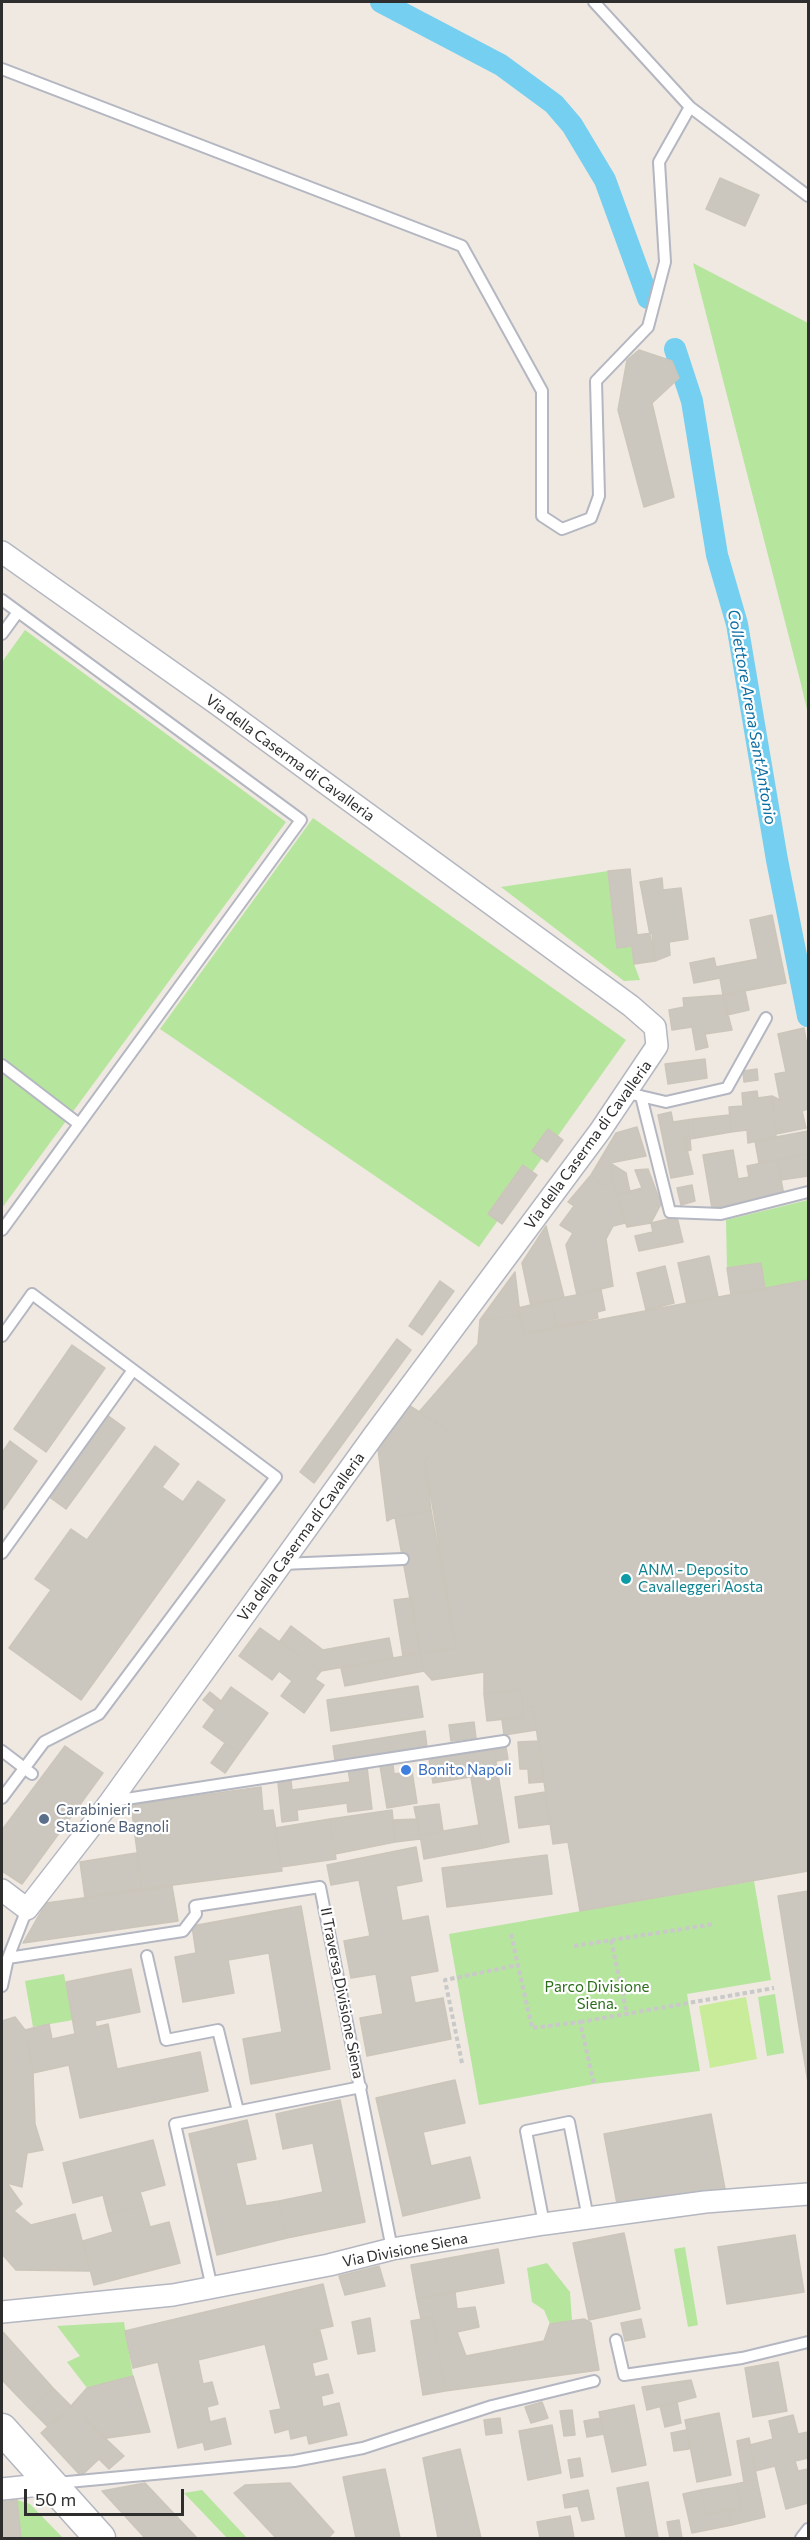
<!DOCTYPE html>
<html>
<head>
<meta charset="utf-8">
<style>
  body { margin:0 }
  #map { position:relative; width:810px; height:2540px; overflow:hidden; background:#efe9e1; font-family:Commissioner,sans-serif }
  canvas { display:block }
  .frame { position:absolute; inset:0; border:3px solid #2e2e2e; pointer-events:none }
  .scale { position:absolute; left:24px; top:2489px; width:160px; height:27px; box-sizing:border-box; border:3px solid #2e2e2e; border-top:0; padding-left:8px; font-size:18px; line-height:21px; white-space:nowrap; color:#2e2e2e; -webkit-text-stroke:4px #fff; paint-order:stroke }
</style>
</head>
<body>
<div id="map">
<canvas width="810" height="2540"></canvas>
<div class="frame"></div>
<div class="scale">50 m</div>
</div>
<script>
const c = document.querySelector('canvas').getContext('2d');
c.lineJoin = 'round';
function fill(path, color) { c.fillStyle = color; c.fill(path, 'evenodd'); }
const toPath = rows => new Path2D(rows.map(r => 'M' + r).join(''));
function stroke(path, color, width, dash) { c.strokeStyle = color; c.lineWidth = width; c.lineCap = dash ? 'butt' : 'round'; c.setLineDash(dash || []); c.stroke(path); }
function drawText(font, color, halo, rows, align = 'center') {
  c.font = font + ' Commissioner,sans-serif'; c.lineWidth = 4.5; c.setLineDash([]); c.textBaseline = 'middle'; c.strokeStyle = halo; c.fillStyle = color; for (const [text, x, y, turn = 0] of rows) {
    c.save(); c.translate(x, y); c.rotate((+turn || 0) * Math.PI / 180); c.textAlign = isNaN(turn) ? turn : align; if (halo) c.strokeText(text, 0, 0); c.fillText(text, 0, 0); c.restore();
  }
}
const green = toPath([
  [693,263,808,323,808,714,800,680],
  [25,630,286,822,2,1208,2,662],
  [313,818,626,1040,479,1247,160,1029],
  [608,871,617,947,632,946,634,964,640,980,624,981,501,887],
  [808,1200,808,1280,761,1290,760,1263,727,1268,726,1220],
  [754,1881,771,1980,687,1994,700,2071,594,2084,479,2105,449,1934],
  [64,1974,73,2020,33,2027,25,1981],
  [775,1994,784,2053,767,2056,758,1997],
  [685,2247,698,2325,688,2327,674,2249],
  [547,2263,570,2292,572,2321,550,2324,544,2310,532,2302,527,2268],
  [124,2322,133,2376,87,2388,67,2362,80,2356,57,2326],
  [202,2490,247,2538,227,2538,184,2493],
  [17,2500,30,2504,63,2538,21,2538]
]);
const pitch = toPath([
  [746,1997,757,2059,710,2068,699,2006]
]);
const canal = toPath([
  [381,2,501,65,554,104,572,125,605,180,648,298],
  [675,349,692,401,717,555,737,624,777,860,808,1016]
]);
const building = toPath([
  [720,178,759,195,745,226,706,209,720,178],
  [639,350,672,361,679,378,652,403,674,497,644,507,618,410,627,360,639,350],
  [630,869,637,935,652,933,655,961,634,964,632,946,617,948,608,871,630,869],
  [662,878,663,890,681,888,688,939,669,942,670,955,655,961,640,882,662,878],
  [772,915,786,983,723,995,720,978,694,983,690,963,714,958,716,967,758,959,750,920,772,915],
  [745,991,749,1010,727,1015,723,995,745,991],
  [723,995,732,1030,705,1034,708,1047,696,1050,692,1027,672,1030,669,1010,684,1007,683,998,723,995],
  [804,1028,808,1052,808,1109,802,1111,806,1128,776,1134,772,1096,780,1100,775,1074,786,1072,778,1034,804,1028],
  [705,1059,707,1078,668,1084,665,1064,705,1059],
  [757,1069,758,1080,744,1082,743,1071,757,1069],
  [757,1091,758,1098,772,1096,776,1137,748,1143,747,1130,731,1132,729,1107,743,1106,742,1093,757,1091],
  [671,1112,673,1122,693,1119,694,1135,684,1137,693,1174,671,1178,658,1115,671,1112],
  [729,1115,731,1132,690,1139,691,1150,686,1151,684,1137,694,1135,693,1119,729,1115],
  [637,1127,646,1156,610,1163,613,1183,604,1185,591,1175,616,1133,637,1127],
  [548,1129,563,1140,547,1162,532,1151,548,1129],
  [808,1131,808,1154,759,1163,755,1141,808,1131],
  [733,1150,738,1179,749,1177,747,1166,777,1160,784,1195,712,1208,703,1155,733,1150],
  [808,1154,808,1176,781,1180,777,1160,808,1154],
  [610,1163,626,1173,630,1192,616,1195,610,1163],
  [523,1165,537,1175,502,1224,488,1214,523,1165],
  [648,1169,661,1204,651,1223,627,1227,616,1195,642,1188,635,1170,648,1169],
  [591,1175,604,1185,613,1183,625,1223,613,1226,606,1239,613,1286,577,1295,566,1245,573,1233,560,1225,574,1206,568,1202,591,1175],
  [692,1185,695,1201,681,1205,677,1188,692,1185],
  [677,1217,683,1242,639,1251,635,1236,653,1232,651,1223,677,1217],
  [546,1226,564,1297,531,1306,522,1263,546,1226],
  [709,1256,718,1297,687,1304,678,1263,709,1256],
  [761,1263,765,1289,731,1295,727,1268,761,1263],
  [665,1266,674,1303,646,1310,637,1273,665,1266],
  [515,1272,520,1315,480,1320,515,1272],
  [808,1280,808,1871,580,1911,568,1842,553,1844,533,1706,523,1708,521,1690,484,1694,484,1672,432,1680,424,1671,420,1653,456,1648,425,1461,449,1431,419,1412,478,1344,480,1320,520,1315,524,1334,808,1280],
  [440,1281,454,1291,422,1335,409,1326,440,1281],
  [601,1290,605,1310,597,1312,598,1318,557,1327,551,1300,601,1290],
  [551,1300,557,1327,524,1334,518,1308,551,1300],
  [397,1339,411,1350,314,1483,300,1472,397,1339],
  [72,1345,105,1368,46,1452,14,1429,72,1345],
  [410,1406,449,1431,425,1461,431,1510,395,1517,387,1521,378,1449,410,1406],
  [107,1415,125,1428,66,1509,48,1496,107,1415],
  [10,1441,37,1461,2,1511,2,1453,10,1441],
  [155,1446,179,1464,162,1487,183,1502,198,1481,225,1500,81,1700,9,1648,51,1590,35,1579,71,1529,87,1540,155,1446],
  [431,1510,456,1648,420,1653,395,1517,431,1510],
  [411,1598,420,1653,403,1656,394,1600,411,1598],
  [291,1626,323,1650,389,1638,393,1658,321,1671,280,1641,291,1626],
  [260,1628,321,1671,315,1679,324,1685,304,1713,281,1696,292,1681,279,1671,272,1680,239,1656,260,1628],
  [420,1653,424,1671,345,1686,341,1668,420,1653],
  [418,1686,423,1717,331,1731,327,1700,418,1686],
  [231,1687,268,1713,239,1753,203,1727,231,1687],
  [521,1690,524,1717,487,1721,484,1694,521,1690],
  [210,1692,221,1701,214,1709,203,1700,210,1692],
  [533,1706,536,1730,504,1735,502,1720,524,1717,523,1708,533,1706],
  [474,1722,476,1738,451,1741,449,1725,474,1722],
  [425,1731,427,1747,335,1761,333,1746,425,1731],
  [539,1741,543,1782,529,1783,528,1769,520,1769,518,1742,539,1741],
  [225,1743,239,1753,225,1773,211,1763,225,1743],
  [65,1746,103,1773,22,1884,2,1871,2,1830,65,1746],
  [506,1747,508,1759,496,1761,494,1749,506,1747],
  [494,1749,509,1842,483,1848,467,1754,494,1749],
  [467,1754,470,1777,433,1783,429,1759,467,1754],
  [393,1764,394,1774,412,1771,417,1803,387,1808,380,1766,393,1764],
  [367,1767,372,1809,348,1812,347,1803,297,1810,298,1820,282,1822,278,1783,291,1781,292,1790,350,1782,348,1769,367,1767],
  [261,1787,263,1811,273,1810,282,1871,142,1889,131,1805,261,1787],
  [545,1792,550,1824,519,1828,515,1797,545,1792],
  [439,1804,443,1831,420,1835,414,1807,439,1804],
  [392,1810,395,1842,335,1854,330,1819,392,1810],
  [330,1819,336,1859,281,1867,275,1828,330,1819],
  [417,1819,420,1839,395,1842,394,1820,417,1819],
  [479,1825,483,1848,424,1859,420,1835,479,1825],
  [416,1847,422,1881,396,1886,402,1921,428,1916,438,1971,410,1976,415,2003,443,1998,451,2039,367,2056,360,2018,383,2014,376,1974,351,1978,344,1941,370,1936,359,1880,331,1885,327,1865,416,1847],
  [136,1853,142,1889,85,1898,80,1862,136,1853],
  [547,1855,552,1894,447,1907,442,1868,547,1855],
  [172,1886,178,1921,23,1943,46,1903,172,1886],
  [808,1891,808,2083,778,1896,808,1891],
  [301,1906,330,2069,251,2084,243,2039,282,2032,269,1953,228,1960,234,1993,183,2002,175,1957,196,1953,192,1926,301,1906],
  [131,1969,140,2012,95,2021,96,2027,108,2024,117,2069,200,2052,208,2091,80,2118,69,2065,33,2073,25,2030,49,2024,52,2039,75,2034,66,1982,131,1969],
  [15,2017,25,2030,33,2073,35,2124,43,2150,27,2153,22,2187,7,2183,22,2204,14,2211,31,2225,75,2214,90,2271,16,2270,2,2254,2,2021,15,2017],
  [455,2080,465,2123,423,2132,431,2166,470,2157,480,2198,403,2216,376,2098,455,2080],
  [340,2100,365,2222,287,2238,279,2201,323,2192,313,2143,283,2149,276,2114,340,2100],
  [711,2114,725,2189,618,2209,604,2134,711,2114],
  [247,2120,256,2159,236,2163,246,2206,279,2201,287,2238,217,2255,189,2134,247,2120],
  [153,2140,165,2185,140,2192,144,2205,108,2215,103,2195,73,2203,63,2163,153,2140],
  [144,2205,150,2227,169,2222,180,2263,94,2285,83,2241,113,2232,108,2215,144,2205],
  [624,2233,640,2309,589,2320,573,2243,624,2233],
  [795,2235,804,2292,727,2304,718,2247,795,2235],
  [498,2249,504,2283,417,2299,411,2265,498,2249],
  [379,2266,385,2286,345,2295,339,2276,379,2266],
  [323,2284,333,2326,312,2331,320,2331,327,2359,312,2363,315,2377,328,2374,333,2393,321,2396,323,2407,339,2403,347,2435,309,2444,307,2435,291,2439,289,2429,275,2433,270,2411,281,2409,265,2344,198,2360,203,2384,212,2382,218,2404,207,2407,210,2422,225,2418,231,2444,205,2450,203,2442,178,2448,158,2362,133,2368,125,2331,323,2284],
  [455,2292,457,2309,475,2307,479,2327,457,2332,466,2356,544,2341,550,2324,584,2319,591,2323,599,2370,445,2391,433,2317,421,2319,417,2299,455,2292],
  [433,2317,445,2391,423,2395,411,2321,433,2317],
  [370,2318,375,2351,358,2354,352,2322,370,2318],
  [641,2319,645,2337,625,2341,621,2323,641,2319],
  [2,2331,53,2388,31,2410,2,2380,2,2331],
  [778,2362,787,2411,753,2417,745,2368,778,2362],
  [133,2376,150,2432,107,2438,71,2406,87,2388,133,2376],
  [691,2380,696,2397,647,2410,642,2387,691,2380],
  [53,2388,71,2406,49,2428,31,2410,53,2388],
  [542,2402,548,2418,531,2423,525,2407,542,2402],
  [677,2402,681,2423,665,2427,660,2406,677,2402],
  [634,2405,646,2465,612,2472,599,2412,634,2405],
  [71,2406,124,2456,109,2469,99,2459,81,2476,41,2433,71,2406],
  [572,2410,575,2435,564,2436,560,2411,572,2410],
  [719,2413,731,2475,697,2482,685,2420,719,2413],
  [793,2415,798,2434,808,2432,808,2458,795,2461,798,2471,808,2469,808,2503,786,2509,775,2466,755,2471,750,2445,773,2439,769,2421,793,2415],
  [500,2418,502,2433,486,2435,484,2420,500,2418],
  [601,2418,604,2434,587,2437,584,2421,601,2418],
  [552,2425,561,2473,528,2480,519,2431,552,2425],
  [686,2430,689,2449,674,2451,671,2433,686,2430],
  [749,2438,757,2479,744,2482,737,2441,749,2438],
  [460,2449,481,2538,438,2538,423,2458,460,2449],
  [580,2458,583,2476,571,2478,568,2460,580,2458],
  [385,2469,400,2538,356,2538,343,2477,385,2469],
  [757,2479,765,2517,732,2525,729,2510,741,2507,736,2484,757,2479],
  [648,2482,658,2538,626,2538,617,2488,648,2482],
  [145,2483,197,2538,145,2538,102,2491,145,2483],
  [290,2483,334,2532,328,2538,276,2538,234,2493,245,2485,290,2483],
  [736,2484,741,2507,706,2514,701,2490,736,2484],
  [588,2490,594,2519,582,2521,578,2506,565,2508,563,2495,588,2490],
  [701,2490,706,2514,729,2510,732,2525,692,2533,683,2494,701,2490],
  [17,2500,21,2538,2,2538,2,2502,17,2500],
  [570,2516,574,2538,540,2538,537,2522,570,2516],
  [679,2520,682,2538,670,2538,667,2522,679,2520]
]);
const path = toPath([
  [511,1934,532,2028,580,2022,594,2084],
  [611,1940,627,2014],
  [574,1946,714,1924],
  [580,2022,774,1988],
  [462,2063,445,1980,518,1965]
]);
const lane = toPath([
  [594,2,690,107,808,196],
  [2,69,462,246,542,391,542,516,562,529,591,518,599,496,596,381,648,327,665,262,659,162,690,107],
  [2,600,301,820,2,1230],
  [2,634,18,612],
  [2,1065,79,1124],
  [636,1095,666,1102,727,1088,766,1018],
  [641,1096,670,1212,721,1214,808,1192],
  [2,1336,32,1294,276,1477,99,1714,44,1742,2,1798],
  [2,1553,133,1370],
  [282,1564,403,1559],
  [2,1751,32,1774],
  [113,1801,504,1741],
  [147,1956,166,2040,218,2030,238,2111],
  [8,1958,183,1931,196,1914,195,1906,320,1887,392,2249],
  [2,1986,8,1958,27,1909],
  [544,2224,526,2131,569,2122,588,2218],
  [212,2288,175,2124,361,2087],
  [616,2340,624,2375,742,2358,808,2342],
  [57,2483,294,2461,363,2448,492,2406,594,2381],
  [801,2538,808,2529]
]);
const street = toPath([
  [2,552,217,704,631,1006,655,1027,657,1046,600,1131,374,1435,110,1802,27,1909,2,1890],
  [2,2312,173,2295,329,2265,392,2249,544,2224,705,2202,808,2194],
  [2,2489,50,2484]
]);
const secondary = toPath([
  [2,2429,100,2538]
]);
const markers = [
  [626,1579,6,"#0f9aa8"],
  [406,1770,6,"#3f7fe0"],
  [44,1819,6,"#5c6f8a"]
];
const streetNames = [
  ["Via della Caserma di Cavalleria",290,758,36],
  ["Via della Caserma di Cavalleria",588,1145,-54],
  ["Via della Caserma di Cavalleria",301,1537,-54],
  ["II Traversa Divisione Siena",342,1993,79],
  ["Via Divisione Siena",405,2250,-11]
];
const cultureNames = [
  ["ANM - Deposito",638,1570],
  ["Cavalleggeri Aosta",638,1587]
];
const shopNames = [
  ["Bonito Napoli",418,1770]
];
const serviceNames = [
  ["Carabinieri -",56,1810],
  ["Stazione Bagnoli",56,1827]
];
const parkNames = [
  ["Parco Divisione",597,1987],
  ["Siena.",597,2004]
];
const waterNames = [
  ["Collettore Arena Sant'Antonio",752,717,80]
];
fill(green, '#b6e59e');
fill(pitch, '#c9ec9a');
stroke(canal, '#75cff0', 22);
fill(building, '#cbc7bf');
stroke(building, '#cbc5ba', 1.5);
stroke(lane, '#b4b7c1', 14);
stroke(street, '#b4b7c1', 24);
stroke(secondary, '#b4b7c1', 33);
stroke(path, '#c9c9c9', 4, [4.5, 3]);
stroke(lane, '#fff', 10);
stroke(street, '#fff', 21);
stroke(secondary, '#fff', 30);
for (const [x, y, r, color] of markers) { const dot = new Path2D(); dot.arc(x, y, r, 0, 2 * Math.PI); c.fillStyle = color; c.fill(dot); stroke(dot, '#fff', 2); }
drawText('15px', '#2e2e2e', '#fff', streetNames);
drawText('15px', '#0d838f', '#fff', cultureNames, 'left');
drawText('15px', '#366cbe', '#fff', shopNames, 'left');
drawText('15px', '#4e5e75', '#fff', serviceNames, 'left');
drawText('15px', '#2c6e1b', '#fff', parkNames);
drawText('italic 16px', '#0d6fa3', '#fff', waterNames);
</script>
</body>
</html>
